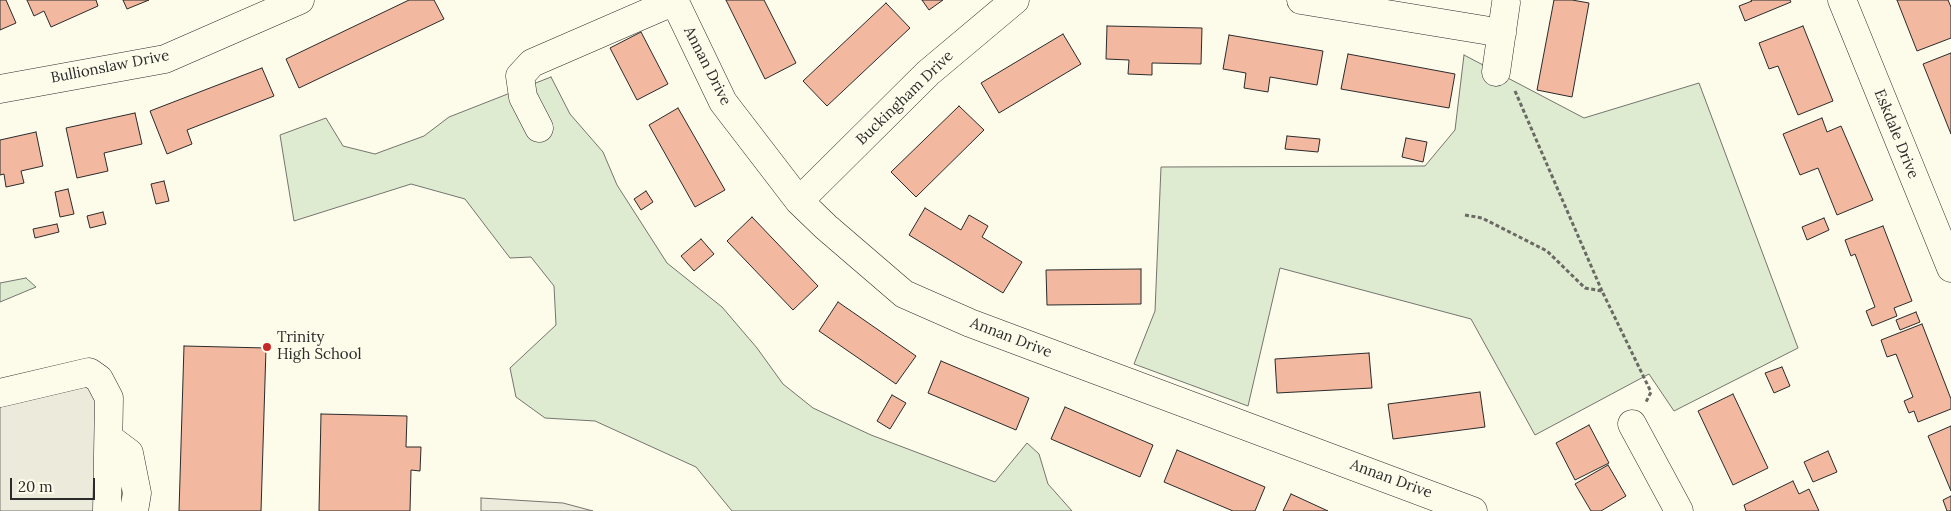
<!DOCTYPE html>
<html>
<head>
<meta charset="utf-8">
<style>
  body { margin:0 }
  #map { position:relative; width:1951px; height:511px; overflow:hidden; background:#fdfbea; font-family:Lora,serif }
  canvas { display:block }
  .scale { position:absolute; left:10px; top:478px; width:85px; height:22px; box-sizing:border-box; border:2px solid #2b2b2b; border-top:0; padding-left:6px; font-size:15px; line-height:18px; white-space:nowrap; color:#2b2b2b; -webkit-text-stroke:4px #fdfbea; paint-order:stroke }
</style>
</head>
<body>
<div id="map">
<canvas width="1951" height="511"></canvas>
<div class="scale">20 m</div>
</div>
<script>
const c = document.querySelector('canvas').getContext('2d');
c.lineJoin = 'round';
function fill(path, color) { c.fillStyle = color; c.fill(path, 'evenodd'); }
const toPath = rows => new Path2D(rows.map(r => 'M' + r).join(''));
function stroke(path, color, width, dash) { c.strokeStyle = color; c.lineWidth = width; c.lineCap = dash ? 'butt' : 'round'; c.setLineDash(dash || []); c.stroke(path); }
function drawText(font, color, halo, rows, align = 'center') {
  c.font = font + ' Lora,serif'; c.lineWidth = 4; c.setLineDash([]); c.textBaseline = 'middle'; c.strokeStyle = halo; c.fillStyle = color; for (const [text, x, y, turn = 0] of rows) {
    c.save(); c.translate(x, y); c.rotate((+turn || 0) * Math.PI / 180); c.textAlign = isNaN(turn) ? turn : align; if (halo) c.strokeText(text, 0, 0); c.fillText(text, 0, 0); c.restore();
  }
}
const green = toPath([
  [1464,55,1584,118,1699,83,1798,348,1674,411,1649,374,1535,435,1471,319,1280,268,1248,406,1134,364,1155,311,1161,167,1425,166,1455,130,1464,55],
  [551,77,570,114,603,152,617,185,667,263,722,307,757,348,783,384,813,408,871,435,995,482,1027,443,1039,454,1048,484,1072,511,732,511,696,467,595,421,545,418,516,397,510,368,556,325,554,286,531,257,510,258,465,199,411,184,294,221,280,135,326,118,343,146,375,154,424,136,449,117,551,77],
  [26,278,36,287,0,302,0,283,26,278]
]);
const parking = toPath([
  [99,379,107,511,0,511,0,393,99,379],
  [481,498,563,503,593,511,481,511,481,498]
]);
const building = toPath([
  [0,0,6,0,16,23,0,30,0,0],
  [27,0,96,0,98,6,51,27,44,11,34,16,27,0],
  [123,0,149,0,127,9,123,0],
  [409,0,434,0,444,19,299,88,286,59,409,0],
  [726,0,764,0,796,63,765,79,726,0],
  [922,0,943,0,929,10,922,0],
  [1554,0,1572,0,1589,3,1572,97,1537,90,1554,0],
  [1751,0,1790,0,1791,2,1745,21,1739,6,1752,1,1751,0],
  [1897,0,1948,0,1951,7,1951,38,1917,51,1897,0],
  [886,3,910,28,827,106,803,81,886,3],
  [1107,26,1202,28,1201,64,1152,63,1152,75,1128,74,1129,60,1106,59,1107,26],
  [1803,26,1833,101,1798,115,1778,66,1769,69,1759,43,1803,26],
  [641,32,668,84,637,100,610,48,641,32],
  [1063,34,1081,64,999,113,981,83,1063,34],
  [1229,35,1323,51,1317,85,1270,77,1268,92,1244,88,1246,73,1223,69,1229,35],
  [1951,53,1951,134,1923,64,1951,53],
  [1348,54,1455,74,1449,108,1341,89,1348,54],
  [262,68,274,96,187,130,192,144,167,154,150,111,262,68],
  [959,106,984,130,916,197,891,172,959,106],
  [678,108,725,190,695,207,649,125,678,108],
  [135,113,142,144,104,153,108,171,77,178,66,128,135,113],
  [1822,118,1827,132,1841,126,1873,200,1837,215,1818,168,1800,175,1783,134,1822,118],
  [36,132,43,166,21,171,24,183,6,187,4,174,0,175,0,140,36,132],
  [1287,136,1320,139,1318,152,1285,149,1287,136],
  [1406,138,1427,142,1423,162,1402,157,1406,138],
  [164,181,169,201,156,204,151,184,164,181],
  [68,189,74,214,60,217,55,192,68,189],
  [646,191,653,202,641,210,634,199,646,191],
  [925,208,961,230,969,215,988,226,982,237,1022,262,1003,293,909,235,925,208],
  [103,212,106,224,90,228,87,216,103,212],
  [752,217,818,286,793,310,727,241,752,217],
  [1824,218,1829,230,1807,240,1802,227,1824,218],
  [57,224,59,232,35,238,33,229,57,224],
  [1883,226,1912,301,1894,308,1897,316,1872,326,1866,311,1875,307,1855,254,1851,256,1845,240,1883,226],
  [701,239,714,254,694,271,681,256,701,239],
  [1141,269,1141,304,1047,305,1046,270,1141,269],
  [838,302,916,356,896,384,819,331,838,302],
  [1916,312,1920,322,1900,330,1896,320,1916,312],
  [1922,324,1951,399,1951,409,1918,422,1914,411,1909,413,1904,401,1913,397,1896,354,1887,357,1881,340,1922,324],
  [184,346,266,348,261,511,179,511,184,346],
  [1369,353,1372,388,1277,393,1275,359,1369,353],
  [941,361,1029,398,1016,430,928,393,941,361],
  [1782,367,1790,386,1774,393,1765,373,1782,367],
  [1480,392,1485,427,1393,439,1388,404,1480,392],
  [1733,394,1768,468,1733,485,1698,411,1733,394],
  [892,395,906,403,890,429,877,421,892,395],
  [1065,407,1153,445,1140,477,1051,439,1065,407],
  [321,414,407,416,406,447,421,447,420,471,411,470,410,511,319,511,321,414],
  [1589,425,1609,463,1575,480,1556,443,1589,425],
  [1951,426,1951,491,1928,436,1951,426],
  [1177,450,1265,487,1255,511,1233,511,1164,482,1177,450],
  [1828,451,1837,472,1813,482,1804,462,1828,451],
  [1608,465,1626,496,1601,511,1591,511,1575,484,1608,465],
  [1793,481,1799,494,1809,489,1819,511,1746,511,1744,505,1793,481],
  [1291,494,1328,511,1283,511,1291,494],
  [1951,496,1951,511,1947,511,1943,500,1951,496]
]);
const path = toPath([
  [1515,91,1602,291],
  [1465,215,1482,218,1547,251,1585,288,1602,291,1651,392,1646,402]
]);
const minor = toPath([
  [674,0,723,102,799,201,826,227,904,294,970,323,1473,511],
  [1301,0,1502,33],
  [1842,0,1951,268],
  [1496,72,1506,3],
  [0,89,165,59,300,0],
  [539,128,523,97,520,76,532,63,675,1],
  [799,201,928,73,1015,0],
  [0,393,89,372,99,379,109,398,107,511],
  [1632,424,1679,511],
  [109,438,129,453,137,493,134,511]
]);
const markers = [
  [267,347,5,"#c62828"]
];
const streetNames = [
  ["Annan Drive",707,66,63],
  ["Bullionslaw Drive",110,67,-11],
  ["Buckingham Drive",905,98,-44],
  ["Eskdale Drive",1896,134,68],
  ["Annan Drive",1011,338,21],
  ["Annan Drive",1391,479,20]
];
const poiNames = [
  ["Trinity",277,338],
  ["High School",277,355]
];
fill(green, '#deebd1');
stroke(green, '#74746e', 1);
fill(parking, '#eceadb');
stroke(parking, '#74746e', 1);
fill(building, '#f2b8a0');
stroke(building, '#2b2b2b', 1);
stroke(minor, '#2b2b2b', 29);
stroke(path, '#6a6964', 3, [4, 2.5]);
stroke(minor, '#fdfbea', 28);
for (const [x, y, r, color] of markers) { const dot = new Path2D(); dot.arc(x, y, r, 0, 2 * Math.PI); c.fillStyle = color; c.fill(dot); stroke(dot, '#fdfbea', 2); }
drawText('15px', '#2b2b2b', '#fdfbea', streetNames);
drawText('15px', '#2b2b2b', '#fdfbea', poiNames, 'left');
</script>
</body>
</html>
